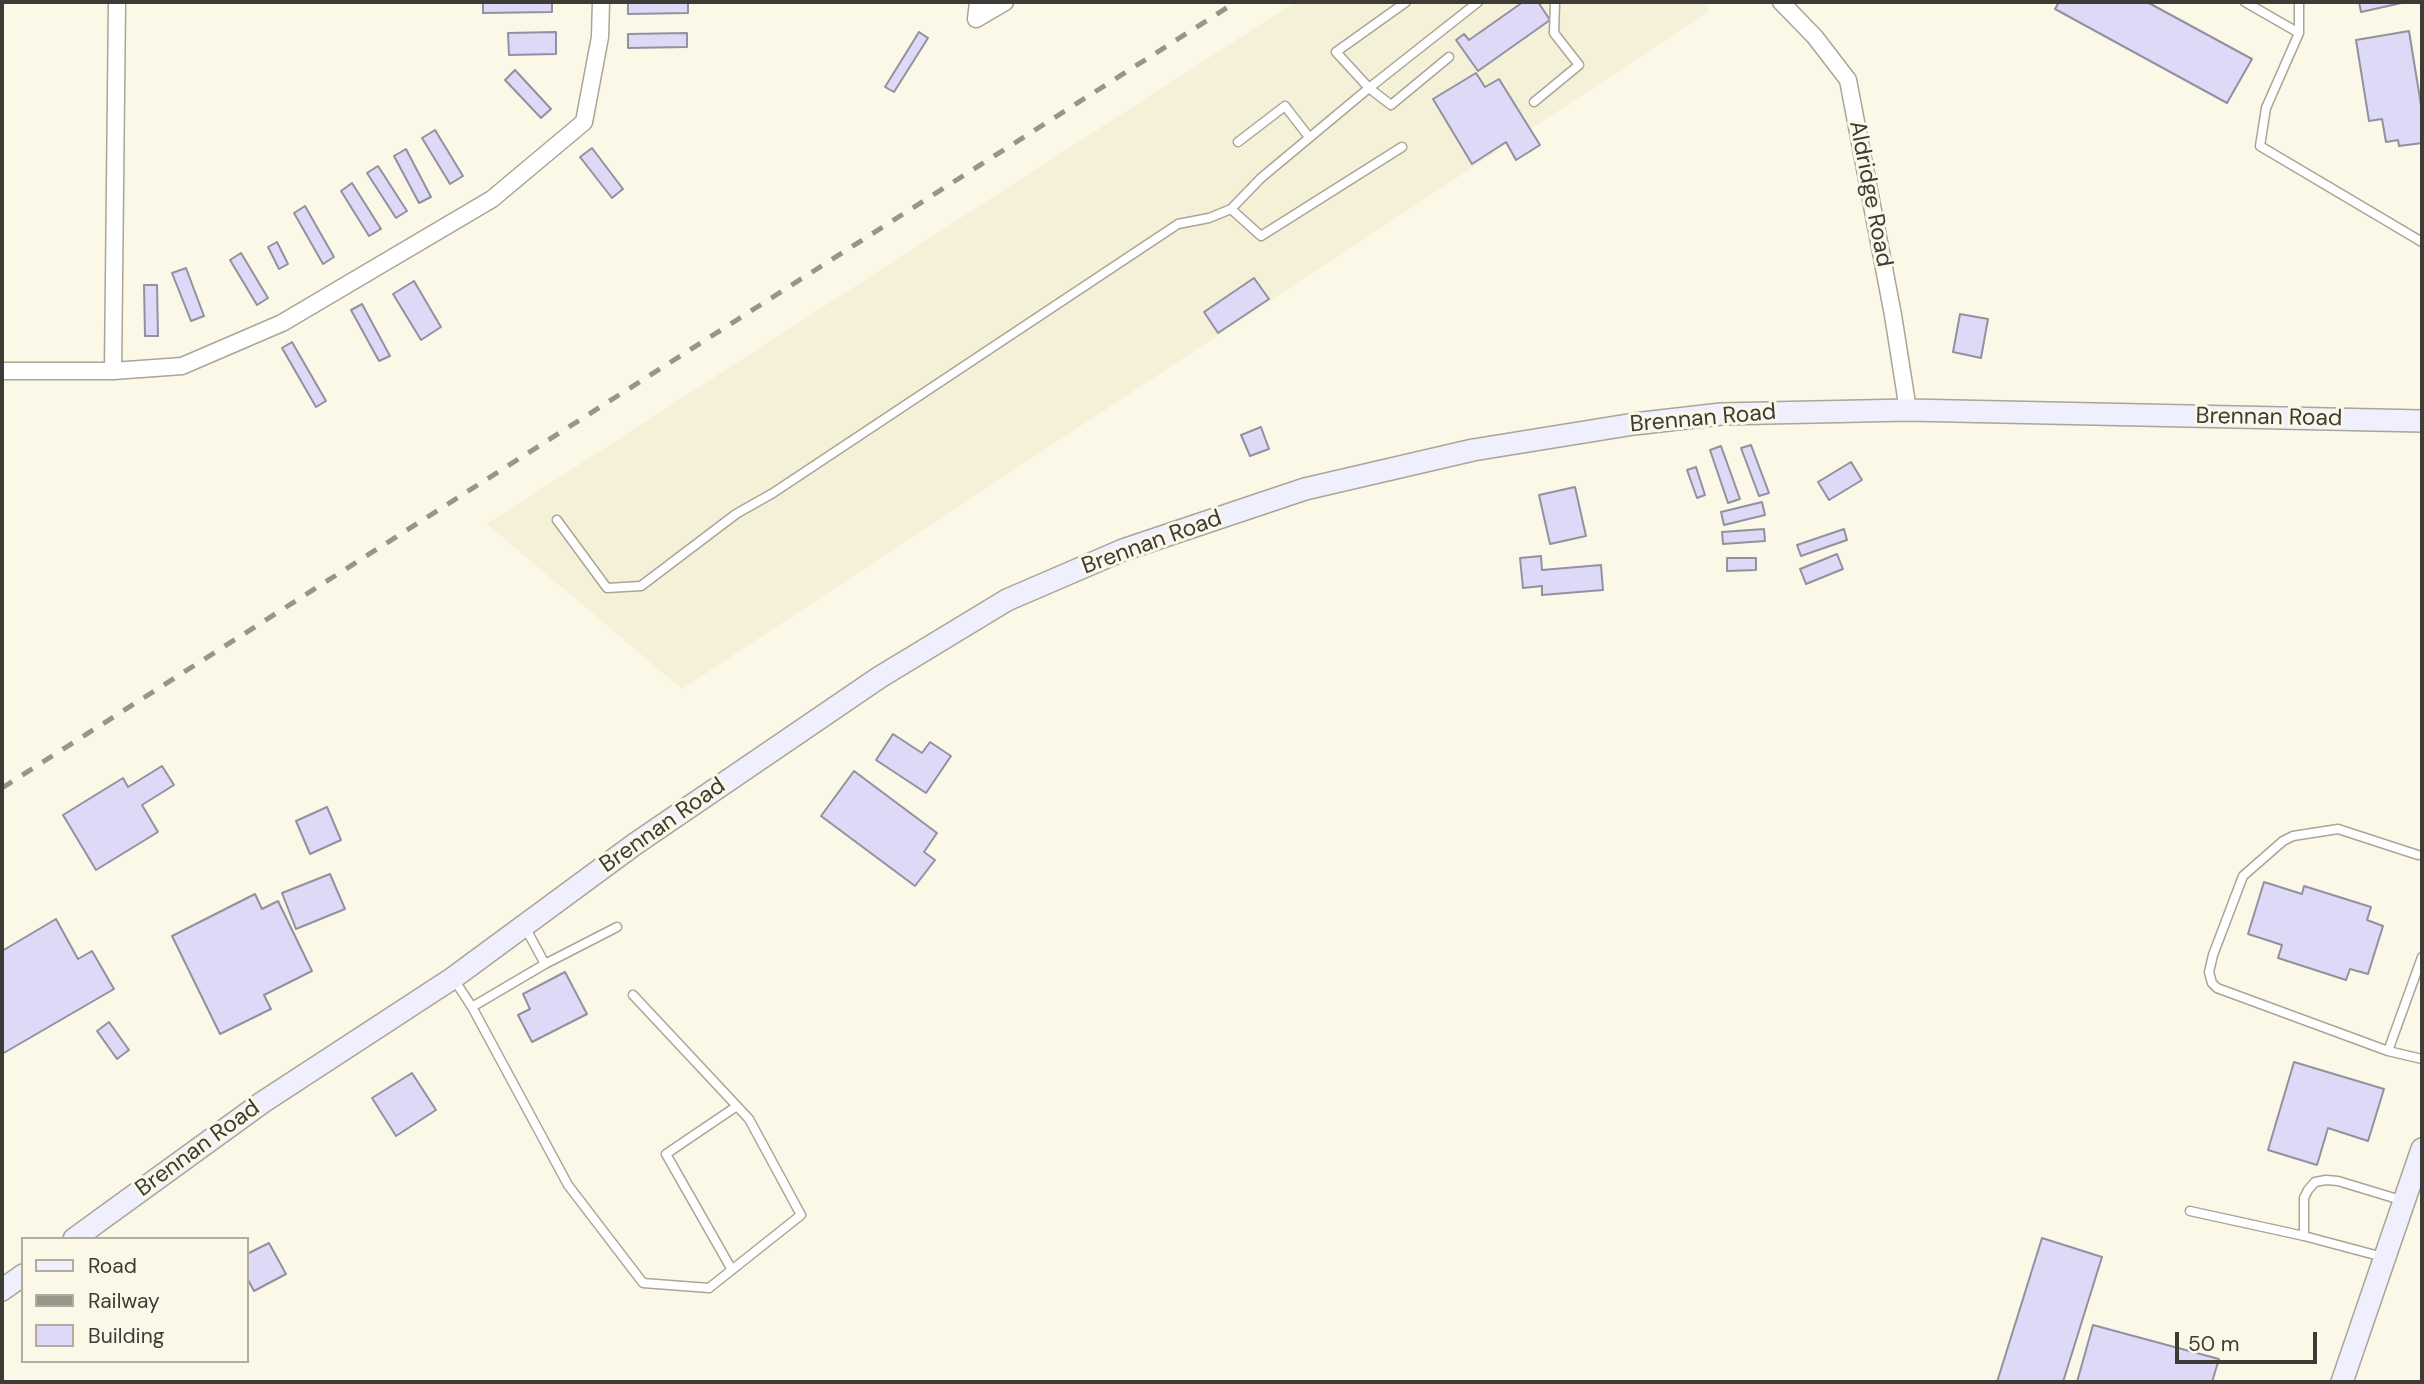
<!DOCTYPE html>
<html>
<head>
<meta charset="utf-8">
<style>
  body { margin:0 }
  #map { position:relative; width:2424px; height:1384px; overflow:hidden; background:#fcf8e8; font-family:"DM Sans",sans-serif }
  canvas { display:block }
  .frame { position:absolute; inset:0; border:4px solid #3d3b35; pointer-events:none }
  .legend { position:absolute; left:21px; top:1237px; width:228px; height:126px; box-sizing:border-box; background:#fcf8e8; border:2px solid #b0aca0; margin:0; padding:9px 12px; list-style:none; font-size:21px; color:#3d3b35 }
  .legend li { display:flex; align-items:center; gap:14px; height:35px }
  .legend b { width:35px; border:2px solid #b0aca0 }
  .scale { position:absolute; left:2175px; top:1332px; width:142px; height:32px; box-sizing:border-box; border:4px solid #3d3b35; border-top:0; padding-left:9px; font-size:21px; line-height:24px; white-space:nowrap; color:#3d3b35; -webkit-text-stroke:5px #fcf8e8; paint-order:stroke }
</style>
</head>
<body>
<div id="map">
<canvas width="2424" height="1384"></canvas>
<div class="frame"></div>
<ul class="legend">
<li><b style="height:9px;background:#efeffd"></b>Road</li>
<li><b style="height:9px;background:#98958b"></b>Railway</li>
<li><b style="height:19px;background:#ddd9f7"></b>Building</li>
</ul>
<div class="scale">50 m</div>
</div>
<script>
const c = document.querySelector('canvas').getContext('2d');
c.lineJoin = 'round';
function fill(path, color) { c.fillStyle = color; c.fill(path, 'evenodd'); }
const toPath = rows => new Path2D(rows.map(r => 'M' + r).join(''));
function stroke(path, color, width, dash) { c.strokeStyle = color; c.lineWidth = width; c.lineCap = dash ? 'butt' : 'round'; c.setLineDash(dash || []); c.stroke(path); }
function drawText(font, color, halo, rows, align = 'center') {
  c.font = font + ' "DM Sans",sans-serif'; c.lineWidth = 6; c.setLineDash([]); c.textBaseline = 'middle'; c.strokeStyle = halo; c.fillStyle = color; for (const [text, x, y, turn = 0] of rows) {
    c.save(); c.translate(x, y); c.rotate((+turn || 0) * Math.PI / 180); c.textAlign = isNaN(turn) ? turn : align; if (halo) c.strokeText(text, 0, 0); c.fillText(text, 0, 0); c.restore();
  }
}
const built = toPath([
  [1295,2,1699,2,1711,10,682,689,487,524]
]);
const building = toPath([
  [483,2,552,2,552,12,483,13,483,2],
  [628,2,688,2,688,13,628,14,628,2],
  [1523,2,1538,2,1550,20,1478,71,1456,40,1464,34,1469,40,1523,2],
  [2059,2,2147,2,2252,59,2227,103,2055,9,2059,2],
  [2359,2,2406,2,2361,12,2359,2],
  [2409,31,2422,111,2422,143,2399,146,2398,140,2386,142,2382,119,2369,121,2356,40,2409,31],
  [556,32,556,54,509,55,508,33,556,32],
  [919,32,928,38,894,92,885,87,919,32],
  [687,33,687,47,628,48,628,34,687,33],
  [515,70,551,109,541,118,505,80,515,70],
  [1476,73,1485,87,1499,79,1540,145,1516,160,1506,142,1472,164,1433,99,1476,73],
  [435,130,463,176,450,184,422,138,435,130],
  [592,148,623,189,612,198,580,157,592,148],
  [406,149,431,197,419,203,394,156,406,149],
  [378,166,407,211,396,218,367,173,378,166],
  [352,183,381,229,369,236,341,191,352,183],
  [305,206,334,257,323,264,294,213,305,206],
  [277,242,288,264,279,269,268,247,277,242],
  [241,253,268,298,257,305,230,260,241,253],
  [186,268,204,316,191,321,172,273,186,268],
  [1254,278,1269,299,1218,333,1204,312,1254,278],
  [414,281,441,327,421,340,393,294,414,281],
  [144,285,157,285,158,336,145,336,144,285],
  [362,304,390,356,379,361,351,310,362,304],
  [1960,314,1988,319,1981,358,1953,352,1960,314],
  [292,342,326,401,316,407,282,348,292,342],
  [1261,427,1269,449,1250,456,1241,435,1261,427],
  [1751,445,1769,493,1759,496,1741,448,1751,445],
  [1721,446,1740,499,1728,503,1710,450,1721,446],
  [1851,462,1862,480,1829,500,1818,482,1851,462],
  [1696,467,1705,495,1697,498,1687,470,1696,467],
  [1575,487,1586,536,1550,544,1539,495,1575,487],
  [1762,502,1765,515,1724,525,1721,512,1762,502],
  [1764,529,1765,541,1723,544,1722,532,1764,529],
  [1844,529,1847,540,1801,556,1797,545,1844,529],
  [1837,554,1843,569,1806,584,1800,569,1837,554],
  [1541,556,1542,570,1601,565,1603,590,1542,595,1542,586,1523,588,1520,558,1541,556],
  [1727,558,1756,558,1756,570,1727,571,1727,558],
  [893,734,922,753,930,742,951,756,926,793,876,760,893,734],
  [162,766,174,785,142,805,158,832,96,870,63,815,123,778,128,787,162,766],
  [854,771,937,833,924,852,935,860,915,886,821,816,854,771],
  [327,807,341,840,310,854,296,821,327,807],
  [330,874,345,909,296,929,282,893,330,874],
  [2264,882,2302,894,2304,886,2371,907,2367,920,2383,926,2368,974,2350,969,2346,980,2278,958,2282,945,2248,934,2264,882],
  [255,894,262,909,278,901,312,971,264,995,271,1009,220,1034,172,936,255,894],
  [56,919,78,959,92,951,114,989,2,1054,2,951,56,919],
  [565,972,587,1014,532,1042,518,1015,530,1009,523,994,565,972],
  [109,1022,129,1050,117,1059,97,1031,109,1022],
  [2294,1062,2384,1089,2368,1141,2328,1128,2317,1165,2268,1150,2294,1062],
  [412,1073,436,1110,396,1136,372,1098,412,1073],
  [2042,1238,2102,1257,2063,1382,1997,1382,2042,1238],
  [269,1243,286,1274,254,1291,247,1278,247,1254,269,1243],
  [2093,1325,2219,1359,2212,1382,2077,1382,2093,1325]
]);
const lane = toPath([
  [1406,2,1336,52,1369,88,1391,105,1449,57],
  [2245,2,2299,33],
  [2299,2,2299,33,2266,108,2260,146,2422,242],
  [1534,102,1579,65,1554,33,1555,3],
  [1238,142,1285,106,1309,137],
  [1231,209,1261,236,1402,147],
  [557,520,607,588,641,586,736,514,773,493,1178,224,1209,218,1231,209,1261,178,1369,88,1478,2],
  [2418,855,2338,829,2293,836,2283,841,2243,876,2213,955,2209,972,2212,983,2217,988,2388,1051,2422,1059],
  [525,927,545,964,617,927],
  [453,978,472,1007,568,1185,643,1283,709,1288,801,1215,749,1119,633,995],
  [472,1007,545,964],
  [2388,1051,2422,957],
  [2190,1211,2304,1236,2383,1257],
  [2304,1236,2304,1198,2308,1190,2315,1182,2326,1180,2338,1181,2404,1201],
  [732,1270,666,1154,737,1106]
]);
const street = toPath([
  [978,2,976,19,1005,2],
  [1781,2,1815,37,1848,80,1893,315,1908,410],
  [2,371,113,371,182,366,282,323,492,199,584,122,600,37,601,2],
  [113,371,117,2]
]);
const secondary = toPath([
  [74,1239,263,1102,453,978,635,844,880,677,1007,600,1123,550,1305,489,1473,450,1634,424,1721,414,1908,410,2422,421],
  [2,1290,23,1275],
  [2342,1382,2422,1149]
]);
const rail = toPath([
  [2,788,1236,2]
]);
const streetNames = [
  ["Aldridge Road",1870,194,79],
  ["Brennan Road",2269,418,1],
  ["Brennan Road",1703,419,-5],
  ["Brennan Road",1152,543,-20],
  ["Brennan Road",663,826,-35],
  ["Brennan Road",198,1149,-36]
];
fill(built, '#f5f0d8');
fill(building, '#ddd9f7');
stroke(building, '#92919f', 2);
stroke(lane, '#a9a597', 11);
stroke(street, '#a9a597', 19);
stroke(secondary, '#a9a597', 24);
stroke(lane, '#fff', 8);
stroke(street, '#fff', 16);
stroke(secondary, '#efeffd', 21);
stroke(rail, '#98958b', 5, [12, 12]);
drawText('23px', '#3d3b35', '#fcf8e8', streetNames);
</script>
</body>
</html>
